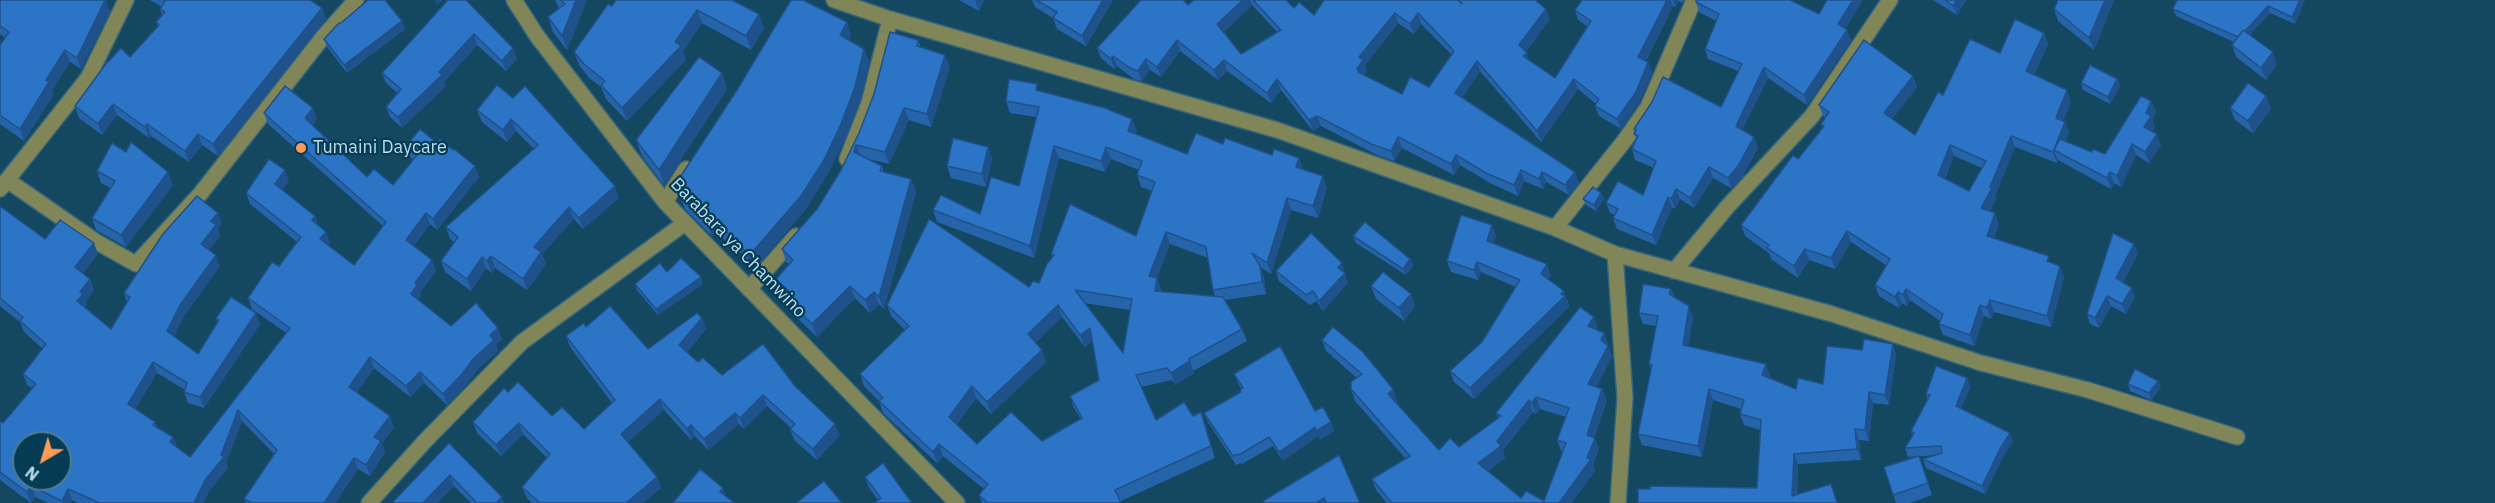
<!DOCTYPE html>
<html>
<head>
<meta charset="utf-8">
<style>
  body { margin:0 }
  #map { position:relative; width:2495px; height:503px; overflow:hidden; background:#144760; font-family:"IBM Plex Sans",sans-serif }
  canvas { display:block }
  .north { position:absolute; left:12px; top:431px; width:60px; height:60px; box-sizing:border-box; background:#053c54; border:2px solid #4e7c92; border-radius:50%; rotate:218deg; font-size:16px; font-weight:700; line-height:24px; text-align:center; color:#bcdcee }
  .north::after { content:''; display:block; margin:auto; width:21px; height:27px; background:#fe9c57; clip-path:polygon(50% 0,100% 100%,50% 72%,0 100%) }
</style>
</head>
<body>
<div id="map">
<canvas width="2495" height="503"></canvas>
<div class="north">N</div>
</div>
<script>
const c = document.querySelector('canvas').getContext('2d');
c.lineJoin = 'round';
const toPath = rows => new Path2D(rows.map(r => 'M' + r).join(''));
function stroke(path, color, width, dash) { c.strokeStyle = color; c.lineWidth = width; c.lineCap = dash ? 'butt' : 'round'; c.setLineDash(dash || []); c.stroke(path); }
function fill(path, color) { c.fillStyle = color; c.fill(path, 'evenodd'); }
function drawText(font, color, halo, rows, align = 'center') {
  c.font = font + ' "IBM Plex Sans",sans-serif'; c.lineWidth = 4.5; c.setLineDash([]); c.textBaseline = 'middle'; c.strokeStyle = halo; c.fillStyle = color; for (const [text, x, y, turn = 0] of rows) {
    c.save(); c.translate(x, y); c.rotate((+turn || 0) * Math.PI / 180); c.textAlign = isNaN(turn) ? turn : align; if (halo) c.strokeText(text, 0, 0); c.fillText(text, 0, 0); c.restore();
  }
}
const minor = toPath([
  [514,0,537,36,665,202,957,503],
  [834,0,890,19,1277,130,1555,228,1615,254,1832,314,1981,363,2088,390,2237,437],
  [847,159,869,103,890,19],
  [7,180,95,241,136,264,201,193,323,37,356,0],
  [0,189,88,78,126,0],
  [665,202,686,169],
  [1555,228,1625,140,1648,107,1694,0],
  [1615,254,1625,398,1618,503],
  [1674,271,1728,206,1812,116,1890,0],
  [749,289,796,236],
  [369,503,425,441,522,342,685,223]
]);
const wall = toPath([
  [0,0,106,0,110,11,81,69,70,62,52,90,54,94,24,141,0,124,0,45,5,38,0,34],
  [150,0,310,0,322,8,326,19,218,156,202,145,189,162,151,136,149,138,117,115,102,135,79,118,75,106,130,57,158,26,156,22,162,15,160,9,162,7],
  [448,0,517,59,506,71,477,45,444,82,446,86,402,128,390,117,386,107,397,93,386,83,382,73],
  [555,0,587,0,567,50,553,32,548,17,559,9],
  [616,0,759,14,764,28,751,50,702,23,683,51,686,60,627,121,606,99,601,87,589,78,579,65,574,52],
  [959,0,984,0,979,11],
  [1032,0,1113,0,1086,46,1057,29,1053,18,1035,7],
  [1194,0,1286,0,1294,8,1314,15,1458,0,1535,0,1550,19,1526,52,1529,60,1555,78,1587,26,1578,20,1575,10,1582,0,1684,0,1682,3,1679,1,1675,7,1673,6,1646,61,1648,62,1652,73,1639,102,1621,129,1599,116,1595,106,1596,104,1578,89,1541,142,1480,71,1462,98,1575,172,1579,183,1569,195,1546,182,1543,189,1524,181,1518,196,1490,183,1460,165,1454,175,1402,148,1394,161,1375,154,1321,126,1313,131,1281,90,1271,103,1227,71,1218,80,1180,51,1161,77,1150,70,1142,81,1134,79,1117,66,1114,69,1101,58,1097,48,1188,5],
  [1252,5,1277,32,1241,54,1224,32],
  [1398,23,1414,34,1421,24,1452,55,1429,87,1402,94,1363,75,1367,70,1365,65],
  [1933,0,1966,0,1957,15],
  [2114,0,2094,50,2058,21,2054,9],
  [2305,0,2295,24,2270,13,2250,35,2277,64,2266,80,2236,57,2232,45,2234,42,2176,16,2173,9],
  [1696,2,1846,29,1847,30,1851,40,1807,105,1768,78,1742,130,1754,137,1758,148,1742,177,1731,188,1713,178,1694,208,1680,199,1675,209,1672,207,1656,245,1617,229,1613,218,1615,215,1610,213,1606,203,1643,195,1654,168,1635,160,1632,149,1636,139,1634,129,1721,107,1738,71,1708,59,1705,49,1716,21,1699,12],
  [402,21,405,29,347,73,327,47,324,39,341,23],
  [847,22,851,35,848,40,864,49,869,62,860,100,846,137,828,173,806,209,753,270,744,256,715,232,712,236,685,209,675,185],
  [2044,33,2048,44,2034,75,2071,102,2063,121,2065,122,2069,133,2065,141,2092,152,2105,154,2151,101,2156,112,2152,120,2155,127,2152,132,2161,145,2149,163,2136,155,2121,187,2114,183,2111,189,2058,160,2057,163,2015,147,1995,196,1996,199,1990,211,1999,224,1994,238,2051,263,2064,277,2051,327,1994,312,1991,319,1984,316,1974,346,1943,335,1939,324,1940,321,1910,300,1907,306,1902,303,1899,308,1879,296,1875,285,1886,265,1851,242,1835,269,1809,260,1798,278,1771,259,1769,253,1745,236,1741,225,1798,159,1822,128,1821,124,1825,118,1823,116,1819,105,1913,76,1917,87,1892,119,1915,135,1943,95,2000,53],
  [1954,156,1982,168,1969,191,1945,179],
  [918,40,921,47,945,55,950,67,931,127,909,120,889,164,869,159,882,166,884,172,911,179,916,192,884,309,879,304,870,313,855,298,817,337,792,313,788,300,789,299,780,291,776,279,789,264,786,262,782,249,817,209,841,170,859,133],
  [722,73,727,89,664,185,642,156,636,140],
  [2117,79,2120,86,2110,104,2083,90,2081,83],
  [497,85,619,198,583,229,574,219,542,254,546,264,527,290,495,268,492,273,486,268,471,291,445,272,441,261,454,242,450,239,446,227,534,149,516,131,507,142,482,122,477,110],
  [1040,91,1132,119,1137,131,1135,134,1187,154,1223,144,1272,155,1299,158,1303,169,1327,188,1318,218,1291,210,1271,274,1260,267,1264,278,1266,294,1225,300,1242,329,1247,341,1193,371,1194,373,1175,385,1172,380,1141,387,1156,420,1193,416,1201,412,1215,458,1121,501,1121,503,982,503,979,495,984,489,943,456,937,463,883,413,879,401,864,386,860,374,905,330,891,316,887,305,1029,287,1039,283,1052,257,1051,254,1136,236,1152,191,1141,187,1137,175,1139,170,1111,159,1105,172,1059,158,1034,258,937,222,933,210,980,214,1019,186,1036,117,1010,113,1006,101],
  [1170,244,1208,258,1213,290,1215,296,1161,292,1161,290,1157,278],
  [1084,303,1130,310,1123,353],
  [1062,317,1085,347,1092,341,1099,380,1070,396,1074,408,1081,419,1042,441,977,444,957,424,976,398,991,414,1046,362,1035,343],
  [2266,96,2271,109,2253,133,2235,120,2230,108],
  [264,113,317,119,312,125,367,177,393,185,414,160,410,157,406,146,437,143,475,166,479,177,437,230,430,224,414,246,432,260,436,271,420,292,421,296,418,300,451,326,502,339,496,344,498,351,478,369,466,385,447,405,424,383,410,397,374,368,357,392,394,427,382,443,385,452,370,476,358,469,335,503,246,503,244,499,274,454,242,421,226,463,228,468,209,491,203,503,78,503,72,500,70,503,48,503,35,497,31,503,0,480,0,421,3,423,32,388,27,385,23,374,43,349,24,332,20,322,0,306,0,206,45,239,98,254,83,273,90,279,94,290,86,301,87,305,85,307,111,329,127,302,124,293,222,224,218,229,220,236,209,250,220,266,184,316,174,336,198,354,218,323,216,318,256,313,260,324,204,408,188,403,184,392,185,390,157,373,135,409,155,422,157,427,173,437,177,447,190,457,286,333,252,309,248,298,279,266,297,242,250,204,246,193,289,181,282,190,315,216,318,226,326,232,330,243,328,246,354,265,383,226,268,124],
  [988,147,992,159,986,187,951,178,947,166],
  [97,171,173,185,126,247,96,230,92,218,110,188,101,183],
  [1601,193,1604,199,1596,211,1586,205,1583,199],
  [1353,236,1410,259,1413,266,1406,275,1356,243],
  [1496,236,1493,244,1551,275,1548,279,1568,301,1569,307,1474,399,1454,382,1450,371,1482,342,1516,287,1481,272,1478,280,1451,272,1447,261],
  [2134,244,2138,254,2123,282,2135,297,2126,314,2111,306,2099,328,2090,324,2087,314],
  [1276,271,1346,273,1345,274,1348,283,1323,311,1317,301,1310,305,1279,281],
  [667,272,703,284,658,315,637,290,635,284],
  [1371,286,1411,294,1415,306,1404,321,1376,299],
  [1671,289,1675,297,1693,317,1688,346,1770,375,1769,378,1796,389,1823,384,1896,354,1889,405,1873,403,1869,441,1859,440,1861,460,1798,464,1797,494,1831,484,1838,503,1638,503,1757,488,1760,430,1744,425,1740,414,1741,409,1713,400,1702,457,1642,445,1638,434,1651,369,1649,364,1656,326,1643,324,1639,313],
  [702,318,706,329,687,352,698,362,722,375,795,386,840,435,817,460,794,440,790,429,791,428,767,406,744,429,739,424,708,450,695,436,691,440,664,410,628,442,657,477,661,488,643,503,532,503,527,498,522,487,547,458,523,434,501,456,477,433,473,422,508,392,552,416,584,429,612,403,570,347,566,336,586,327,648,349],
  [1598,329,1597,330,1604,333,1612,357,1596,387,1602,389,1607,401,1594,438,1599,449,1593,465,1595,471,1571,503,1387,503,1376,490,1372,479,1406,459,1355,401,1351,389,1357,378,1326,351,1322,340,1393,389,1397,401,1396,402,1439,450,1459,447,1498,418,1496,413],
  [1540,409,1566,417,1557,440,1561,451,1563,452,1544,501,1521,498,1488,471,1505,458,1503,450,1533,412,1536,414],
  [1234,374,1315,411,1334,431,1320,440,1318,436,1283,461,1273,446,1242,464,1241,463,1236,465,1208,422,1204,413,1241,392,1240,390,1241,389,1238,383],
  [1967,378,1970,387,1961,409,2013,442,2003,457,1985,494,1926,468,1923,459,1938,455,1908,457,1905,448,1912,436,1911,431,1928,400,1926,394],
  [2158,381,2161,387,2151,400,2130,391,2128,384],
  [449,443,504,503,471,503,454,486,437,503],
  [1919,456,1932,495,1910,503,1896,503,1884,467],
  [865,477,912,503,878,500,869,488]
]);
const shadedWall = toPath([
  [106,0,110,11,81,69,77,58],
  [435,0,443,0,437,5],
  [576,0,587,0,567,50,562,36],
  [975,0,984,0,979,11],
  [1103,0,1113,0,1086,46,1082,36],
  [1243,0,1250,0,1252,5,1221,35,1217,24],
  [1667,0,1671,0,1673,6,1642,68,1638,57],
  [1673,0,1678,0,1679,1,1675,7],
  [1853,0,1863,0,1842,35,1838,24],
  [1957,0,1966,0,1957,15,1953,6],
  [2105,0,2114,0,2094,50,2089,38],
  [2300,0,2305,0,2295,24,2292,17],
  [2268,6,2270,13,2241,45,2238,38],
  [322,8,326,19,218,156,213,144],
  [1546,9,1550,19,1523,56,1519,45],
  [697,10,702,23,683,51,686,60,627,121,622,108,675,42],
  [1395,13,1398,23,1365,65,1367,70,1362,77,1362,83,1357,69,1359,57],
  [1418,13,1421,24,1414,34,1410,24],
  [759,14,764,28,751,50,746,36],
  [402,21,405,29,347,73,344,65],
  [847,22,851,35,844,48,840,35],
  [1847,30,1851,40,1807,105,1804,95],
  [2044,33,2048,44,2030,82,2026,71],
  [474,34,477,45,444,82,446,86,402,128,398,117],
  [1177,40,1180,51,1161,77,1157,67],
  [513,48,517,59,506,71,502,61],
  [864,49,869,62,860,100,846,137,828,173,806,209,753,270,748,257],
  [65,50,70,62,52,90,54,94,24,141,20,129,46,80],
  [2273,52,2277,64,2266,80,2261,68],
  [1527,53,1530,63,1523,56],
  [945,55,950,67,931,127,927,114],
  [1113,56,1117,66,1114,69,1111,59],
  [1146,59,1150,70,1142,81,1138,71],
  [1224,60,1227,71,1218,80,1214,70],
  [1477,61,1480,71,1459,103,1455,93],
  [1648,62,1652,73,1639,102,1621,129,1617,119],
  [1764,67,1768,78,1739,136,1736,126],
  [722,73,727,89,664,185,659,170],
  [1913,76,1917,87,1888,124,1884,113],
  [1277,79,1281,90,1271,103,1267,93],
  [1574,79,1578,89,1541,142,1537,131],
  [2117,79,2120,86,2110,104,2108,97],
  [2067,90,2071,102,2060,129,2056,118],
  [2266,96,2271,109,2253,133,2248,121],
  [2151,101,2156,112,2152,120,2155,127,2148,138,2144,127,2146,113],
  [113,104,117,115,102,135,98,124],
  [313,108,317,119,309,129,305,118],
  [904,108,909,120,889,164,885,152],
  [1317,116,1321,126,1313,131,1309,120],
  [511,119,516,131,507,142,503,130],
  [1132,119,1137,131,1132,143,1128,131],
  [2065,122,2069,133,2061,154,2054,150,2058,160,2057,163,2053,152],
  [147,124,151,136,149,138,145,127],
  [198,134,202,145,189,162,185,151],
  [2157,134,2161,145,2149,163,2145,152],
  [2011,136,2015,147,1995,196,1996,199,1985,219,1981,208],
  [1398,137,1402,148,1394,161,1391,151],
  [1754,137,1758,148,1742,177,1731,188,1728,178],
  [2132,144,2136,155,2121,187,2117,176],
  [856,145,861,157,854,152],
  [1950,145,1954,156,1942,186,1938,175],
  [1054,146,1059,158,1034,258,1030,246],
  [988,147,992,159,986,187,982,174],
  [1106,147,1111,159,1105,172,1101,161],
  [1456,155,1460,165,1454,175,1451,164],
  [1299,158,1303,170,1296,167],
  [475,166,479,177,437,230,433,219],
  [1709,167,1713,178,1694,208,1690,198],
  [285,170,289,181,279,195,275,184],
  [1521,170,1524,181,1518,196,1514,185],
  [168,172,173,185,126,247,121,235],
  [1542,172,1546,182,1543,189,1539,179],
  [1575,172,1579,183,1569,195,1565,185],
  [2110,172,2114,183,2111,189,2107,178],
  [1323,176,1327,188,1318,218,1313,206],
  [911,179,916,192,884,309,879,297],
  [615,186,619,198,583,229,579,218],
  [1676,189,1680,199,1675,209,1671,199],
  [1601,193,1604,199,1596,211,1594,205],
  [1668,197,1672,207,1656,245,1652,235],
  [1287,198,1291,210,1271,274,1267,263],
  [569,207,574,219,542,254,546,264,527,290,523,279,534,247],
  [218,213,222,224,218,229,220,236,205,255,201,244,211,221],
  [426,213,430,224,410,251,406,240],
  [1995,213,1999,224,1991,247,1987,236],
  [315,216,319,227,312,220],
  [711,219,715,232,712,236,707,223],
  [1492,225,1496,236,1491,252,1487,241],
  [1847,231,1851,242,1835,269,1831,258],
  [326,232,330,243,324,250,320,239],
  [1166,232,1170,244,1157,278,1161,290,1160,303,1149,276],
  [94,243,98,254,79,278,75,267],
  [2134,244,2138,254,2120,288,2116,278],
  [1805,249,1809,260,1798,278,1794,266],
  [216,255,220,266,184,316,171,342,167,331,180,305],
  [491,256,495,268,492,273,487,261],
  [482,257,486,268,471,291,467,279],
  [1410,259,1413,266,1406,275,1403,269],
  [432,260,436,271,420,292,421,296,415,304,411,294,415,283],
  [1477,262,1481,272,1478,280,1474,270],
  [1342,263,1348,283,1323,311,1319,301,1338,268],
  [1547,264,1551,275,1545,284,1541,274],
  [1260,266,1264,278,1266,294,1262,282],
  [2060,266,2064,277,2051,327,2047,316],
  [701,277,703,284,658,315,656,309],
  [90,279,94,290,86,301,87,305,81,312,77,301,80,292],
  [850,286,855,298,817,337,812,324],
  [2132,288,2135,297,2126,314,2122,304],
  [1671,289,1675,299,1669,294],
  [1906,289,1910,300,1907,306,1903,295],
  [1564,291,1569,307,1474,399,1470,388],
  [874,292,879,304,870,313,865,300],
  [1898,292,1902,303,1899,308,1895,297],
  [1411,294,1415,306,1404,321,1399,308],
  [2107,296,2111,306,2099,328,2095,318],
  [1990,300,1994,312,1991,319,1987,308],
  [1058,305,1062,317,1032,346,1028,334],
  [1980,305,1984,316,1974,346,1970,335],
  [1689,306,1693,317,1687,355,1683,345],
  [256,313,260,324,204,408,200,397],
  [1594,317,1598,329,1592,337,1588,326],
  [702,318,706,329,683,356,679,345],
  [498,328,502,339,496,344,498,351,478,369,466,385,447,405,443,394,490,335],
  [1090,328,1094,339,1085,347,1080,335],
  [1604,333,1608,345,1601,340],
  [1893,344,1896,354,1889,405,1885,395],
  [1608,346,1612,357,1592,396,1588,384],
  [1042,350,1046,362,991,414,987,402],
  [370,357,374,368,353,398,349,387],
  [1190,361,1194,373,1175,385,1171,373],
  [153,362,157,373,132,415,128,404],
  [1766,364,1770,375,1766,386,1762,375],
  [420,372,424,383,410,397,406,386],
  [1967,378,1970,387,1959,415,1956,406],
  [2158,381,2161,387,2151,400,2149,393],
  [972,386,976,398,954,429,949,417],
  [1393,389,1397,401,1392,405,1388,394],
  [1602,389,1607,401,1592,445,1595,438,1599,449,1593,465,1595,471,1571,503,1559,503,1587,458,1587,435],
  [1709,389,1713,400,1702,457,1698,446],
  [1869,392,1873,403,1869,441,1865,430],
  [763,395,767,406,744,429,740,418],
  [1536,397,1540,409,1536,414,1532,403],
  [660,399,664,410,625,445,621,434],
  [1529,400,1533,412,1503,450,1505,458,1482,475,1478,463],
  [238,410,242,421,226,463,228,468,209,491,203,503,194,503],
  [1201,412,1205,424,1215,458,1211,446],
  [735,413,739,424,708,450,704,439],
  [390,416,394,427,382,443,385,452,370,476,366,465,374,437],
  [1331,422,1334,431,1320,440,1316,431],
  [519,423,523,434,501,456,496,445],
  [835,424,840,435,817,460,813,449],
  [691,425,695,436,691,440,687,429],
  [1315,427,1318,436,1283,461,1279,452],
  [1855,429,1859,440,1861,460,1857,449],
  [2010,433,2013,442,2003,457,1985,494,1982,486,2000,449],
  [173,437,177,448,170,442],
  [939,444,943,456,937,463,933,452],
  [1794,454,1798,464,1796,503,1792,496],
  [354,458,358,469,335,503,324,503],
  [450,475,454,486,437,503,423,503],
  [657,477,661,488,643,503,626,503],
  [31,486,35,497,31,503,27,492],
  [723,488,727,498,720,492],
  [68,489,72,500,70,503,63,503,62,501],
  [502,497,504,503,496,503],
  [1324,498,1326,503,1316,503]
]);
const building = toPath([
  [0,0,105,0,77,58,65,50,46,80,49,82,20,129,0,115,0,45,9,32,0,26,0,0],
  [164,0,310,0,322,8,213,144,198,134,185,151,147,124,145,127,113,104,98,124,75,106,105,65,121,48,130,57,159,25,156,22,165,12,160,9,165,1,164,0],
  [368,0,385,0,402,21,344,65,324,39,339,23,341,23,368,0],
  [448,0,466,0,513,48,502,61,474,34,439,72,442,75,398,117,386,107,401,89,382,73,448,0],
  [561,0,576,0,562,36,548,17,565,4,561,0],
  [616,0,732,0,759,14,746,36,697,10,675,42,681,46,622,108,601,85,605,81,584,64,574,52,608,4,612,6,616,0],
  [791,0,803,0,847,22,840,35,864,49,855,87,841,124,824,160,801,196,748,257,740,243,711,219,707,223,681,196,684,192,675,185,737,90,791,0],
  [1036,0,1103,0,1082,36,1053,18,1057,12,1036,0],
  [1141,0,1183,0,1188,5,1194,0,1243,0,1217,24,1241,54,1281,30,1253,0,1286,0,1294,8,1299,2,1314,15,1324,0,1458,0,1462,4,1460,0,1535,0,1546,9,1519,45,1527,53,1523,56,1555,78,1591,21,1575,10,1582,0,1667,0,1638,57,1648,62,1636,92,1617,119,1595,106,1599,99,1574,79,1537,131,1477,61,1455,93,1575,172,1565,185,1542,172,1539,179,1521,170,1514,185,1486,173,1456,155,1451,164,1398,137,1391,151,1371,144,1317,116,1309,120,1277,79,1267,93,1224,60,1214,70,1177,40,1157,67,1146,59,1138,71,1130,68,1113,56,1111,59,1097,48,1141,0],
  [1395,13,1410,24,1418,13,1454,51,1429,87,1410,77,1402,94,1358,72,1359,70,1357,69,1363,60,1359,57,1395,13],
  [1696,0,1790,0,1819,14,1827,0,1853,0,1838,24,1847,30,1804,95,1764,67,1736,126,1754,137,1738,166,1728,178,1709,167,1690,198,1676,189,1671,199,1668,197,1652,235,1613,218,1618,209,1606,203,1618,181,1643,195,1656,161,1632,149,1638,136,1634,134,1636,130,1634,129,1652,102,1663,77,1721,107,1742,64,1705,49,1719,14,1696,2,1696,0],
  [1945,0,1957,0,1953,6,1945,0],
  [2058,0,2105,0,2089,38,2054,9,2058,0],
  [2177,0,2300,0,2292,17,2268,6,2245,31,2243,30,2238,37,2173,9,2177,0],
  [2015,19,2044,33,2026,71,2067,90,2056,118,2065,122,2053,152,2011,136,1990,187,1992,188,1981,208,1995,213,1987,236,2049,256,2047,261,2060,266,2047,316,1990,300,1987,308,1980,305,1970,335,1939,324,1943,314,1906,289,1903,295,1898,292,1895,297,1875,285,1890,259,1847,231,1831,258,1805,249,1794,266,1767,248,1769,245,1741,225,1793,155,1798,159,1824,126,1821,124,1829,112,1819,105,1864,40,1913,76,1884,113,1915,135,1938,92,1943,95,1970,39,2000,53,2015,19],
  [1950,145,1986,161,1969,191,1938,175,1950,145],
  [2243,30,2273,52,2261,68,2232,45,2243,30],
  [890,32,918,40,917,46,945,55,927,114,904,108,885,152,856,145,854,152,882,166,880,171,911,179,879,297,874,292,865,300,850,286,812,324,788,300,793,295,776,279,793,260,782,249,817,209,841,170,859,133,874,94,890,32],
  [699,57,722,73,659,170,636,140,699,57],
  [2090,65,2117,79,2108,97,2081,83,2090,65],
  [1009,79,1037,84,1036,90,1105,108,1132,119,1128,131,1187,154,1196,133,1223,144,1225,138,1272,155,1274,149,1299,158,1296,167,1323,176,1313,206,1287,198,1267,263,1252,253,1260,266,1262,282,1213,290,1206,247,1166,232,1149,276,1157,278,1155,291,1223,297,1242,329,1189,359,1190,361,1171,373,1167,368,1136,375,1156,420,1184,402,1193,416,1201,412,1211,446,1115,490,1121,503,988,503,979,495,988,484,939,444,933,452,879,401,883,398,860,374,909,326,887,305,929,219,1029,287,1033,281,1039,283,1047,264,1054,255,1051,254,1070,204,1136,236,1155,182,1137,175,1142,161,1106,147,1101,161,1054,146,1030,246,933,210,941,195,980,214,991,177,1019,186,1039,107,1006,101,1009,79],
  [1075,290,1132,299,1123,353,1075,290],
  [1058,305,1080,335,1090,328,1099,380,1070,396,1082,418,1042,441,1011,412,977,444,949,417,972,386,987,402,1042,350,1028,334,1058,305],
  [2248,83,2266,96,2248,121,2230,108,2248,83],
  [497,85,513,98,525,86,615,186,579,218,569,207,534,247,541,252,523,279,491,256,487,261,482,257,467,279,441,261,458,237,446,227,538,145,511,119,503,130,477,110,497,85],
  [285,86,313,108,305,118,367,177,374,169,393,185,417,155,406,146,420,129,437,143,440,139,453,150,454,149,475,166,433,219,426,213,406,240,432,260,415,283,417,285,411,294,451,326,476,303,498,328,490,335,494,340,474,358,462,374,443,394,420,372,406,386,370,357,349,387,390,416,374,437,381,441,366,465,354,458,324,503,253,503,244,499,277,450,238,410,221,455,224,457,205,480,194,503,100,503,68,489,62,501,31,486,27,492,0,472,0,421,3,423,36,384,23,374,46,344,20,321,23,317,0,298,0,206,45,239,60,220,94,243,75,267,90,279,80,292,83,294,77,301,111,329,130,297,124,293,163,234,197,196,218,213,211,221,216,225,201,244,216,255,180,305,167,331,198,354,219,320,216,318,231,297,256,313,200,397,184,392,187,383,153,362,128,404,155,422,153,425,173,437,170,442,190,457,290,328,248,298,272,262,279,266,301,237,246,193,269,159,285,170,275,184,315,216,312,220,326,232,320,239,354,265,386,222,264,113,285,86],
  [24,443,60,443,60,479,24,479,24,443],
  [2141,96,2151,101,2146,113,2151,116,2144,127,2157,134,2145,152,2132,144,2117,176,2110,172,2107,178,2054,150,2060,139,2092,152,2093,149,2105,154,2141,96],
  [953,138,988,147,982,174,947,166,953,138],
  [131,142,168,172,121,235,92,218,115,181,97,171,112,143,126,152,131,142],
  [1593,187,1601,193,1594,205,1583,199,1593,187],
  [1461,215,1492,225,1487,241,1547,264,1541,274,1564,291,1561,294,1565,296,1470,388,1450,371,1482,342,1520,280,1477,262,1474,270,1447,261,1461,215],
  [1365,222,1410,259,1403,269,1353,236,1365,222],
  [1311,233,1342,263,1338,268,1345,273,1319,301,1313,291,1306,295,1276,271,1311,233],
  [2113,233,2134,244,2116,278,2132,288,2122,304,2107,296,2095,318,2087,314,2113,233],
  [681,258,701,277,656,309,635,284,660,263,667,272,681,258],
  [1383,272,1411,294,1399,308,1371,286,1383,272],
  [1643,284,1671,289,1669,294,1689,306,1683,345,1766,364,1762,375,1796,389,1798,378,1823,384,1827,346,1862,350,1864,339,1893,344,1885,395,1869,392,1865,430,1855,429,1857,449,1794,454,1792,496,1831,484,1837,503,1638,503,1638,489,1650,489,1650,486,1757,488,1761,420,1740,414,1744,400,1709,389,1698,446,1638,434,1652,365,1649,364,1658,316,1639,313,1643,284],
  [610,306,648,349,697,313,702,318,679,345,698,362,703,358,722,375,763,344,795,386,835,424,813,449,790,429,795,424,763,395,740,418,735,413,704,439,691,425,687,429,660,399,621,434,657,477,626,503,540,503,522,487,550,454,519,423,496,445,473,422,504,388,508,392,518,382,552,416,562,407,584,429,615,400,566,336,584,323,586,327,610,306],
  [1580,307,1594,317,1588,326,1604,333,1601,340,1608,346,1588,384,1602,389,1587,435,1595,438,1587,458,1591,459,1559,503,1392,503,1372,479,1410,456,1351,389,1351,382,1362,374,1322,340,1333,327,1363,352,1393,389,1388,394,1439,450,1450,438,1459,447,1501,416,1496,413,1580,307],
  [1536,397,1569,408,1557,440,1566,443,1544,501,1526,491,1521,498,1478,463,1501,446,1497,441,1529,400,1532,403,1536,397],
  [1280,346,1315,411,1323,407,1331,422,1316,431,1315,427,1279,452,1269,437,1239,455,1238,454,1233,456,1204,413,1241,392,1240,390,1243,388,1234,374,1280,346],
  [1936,366,1967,378,1956,406,2010,433,2000,449,1982,486,1923,459,1942,453,1941,446,1905,448,1914,433,1911,431,1930,395,1926,394,1936,366],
  [2135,369,2158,381,2149,393,2128,384,2135,369],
  [449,443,502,497,496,503,477,503,450,475,423,503,392,503,449,443],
  [1339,455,1360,503,1327,503,1324,498,1316,503,1265,503,1263,501,1339,455],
  [1919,456,1928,483,1893,495,1884,467,1919,456],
  [883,463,912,503,874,503,881,498,865,477,883,463],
  [700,469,723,488,720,492,735,503,673,503,700,469],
  [824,481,842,503,796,503,824,481]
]);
const markers = [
  [301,148,6,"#fe9c57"]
];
const poiNames = [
  ["Tumaini Daycare",313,148]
];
const streetNames = [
  ["Barabara ya Chamwino",738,248,46]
];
stroke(minor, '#36657c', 18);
stroke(minor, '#808658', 15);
fill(wall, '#2664a9');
fill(shadedWall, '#1f518a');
fill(building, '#2c74c5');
stroke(building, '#1f518a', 1.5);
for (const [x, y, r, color] of markers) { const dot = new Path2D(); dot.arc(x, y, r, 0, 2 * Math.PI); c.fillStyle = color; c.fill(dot); stroke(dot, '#053c54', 2); }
drawText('18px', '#bcdcee', '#053c54', poiNames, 'left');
drawText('18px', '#bcdcee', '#053c54', streetNames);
</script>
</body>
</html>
